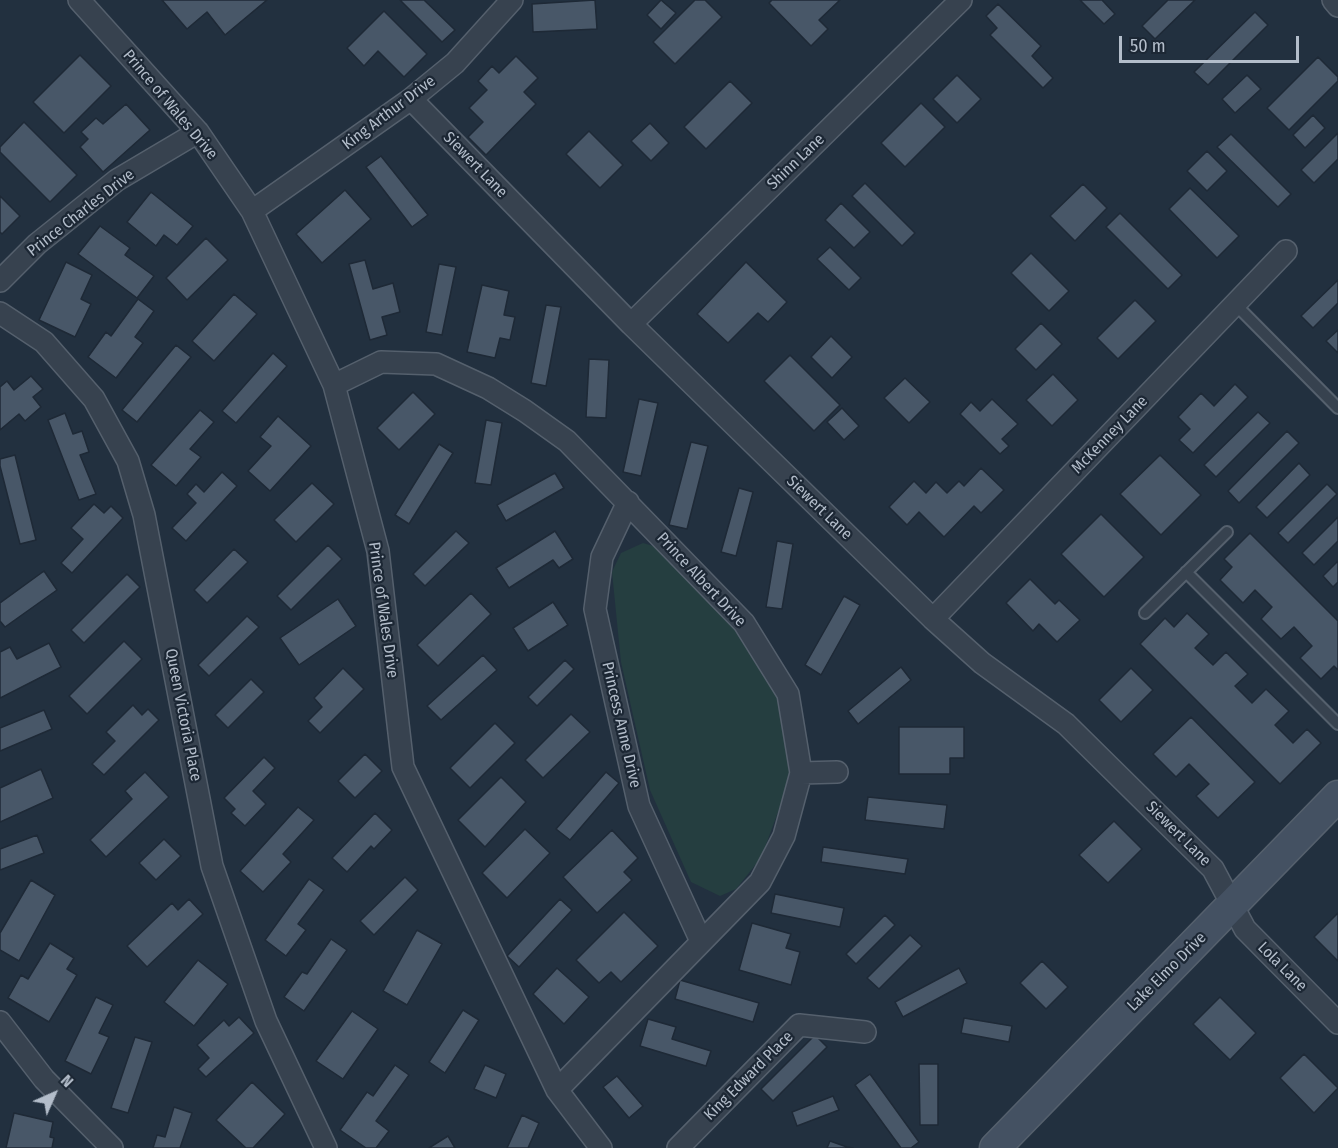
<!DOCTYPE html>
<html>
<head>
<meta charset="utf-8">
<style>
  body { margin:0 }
  #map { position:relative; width:1338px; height:1148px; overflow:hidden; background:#22303f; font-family:"Fira Sans Condensed",sans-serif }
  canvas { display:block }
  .north { position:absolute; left:24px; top:1064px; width:60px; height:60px; -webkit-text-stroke:4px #1c2734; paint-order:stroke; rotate:45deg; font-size:16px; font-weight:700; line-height:24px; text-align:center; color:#b3bdca }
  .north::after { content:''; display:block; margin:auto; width:21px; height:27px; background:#b3bdca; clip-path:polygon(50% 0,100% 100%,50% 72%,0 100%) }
  .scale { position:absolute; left:1119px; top:36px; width:180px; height:27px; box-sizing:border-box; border:3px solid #b3bdca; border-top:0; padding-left:8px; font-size:18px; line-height:21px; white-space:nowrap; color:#b3bdca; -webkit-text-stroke:4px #1c2734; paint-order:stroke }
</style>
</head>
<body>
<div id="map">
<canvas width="1338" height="1148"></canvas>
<div class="north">N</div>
<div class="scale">50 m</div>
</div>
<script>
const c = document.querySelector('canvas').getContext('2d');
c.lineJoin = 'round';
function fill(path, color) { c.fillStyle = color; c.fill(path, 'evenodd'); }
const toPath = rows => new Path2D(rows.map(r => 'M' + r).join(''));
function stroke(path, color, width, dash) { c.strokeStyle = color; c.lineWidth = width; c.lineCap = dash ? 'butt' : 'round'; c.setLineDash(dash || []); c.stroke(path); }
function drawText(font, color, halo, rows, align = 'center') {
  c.font = font + ' "Fira Sans Condensed",sans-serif'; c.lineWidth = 4.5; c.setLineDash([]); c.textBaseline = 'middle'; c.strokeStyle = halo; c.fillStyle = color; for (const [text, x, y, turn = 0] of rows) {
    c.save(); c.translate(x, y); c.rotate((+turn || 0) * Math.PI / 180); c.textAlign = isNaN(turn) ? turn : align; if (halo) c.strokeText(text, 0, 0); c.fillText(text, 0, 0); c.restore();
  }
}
const green = toPath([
  [643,543,657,547,737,628,775,681,788,716,791,777,761,858,736,889,720,896,691,882,650,790,621,662,612,572,621,553]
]);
const building = toPath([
  [162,0,267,0,225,35,207,12,187,29,162,0],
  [400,0,424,0,455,30,442,42,400,0],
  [595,0,597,29,533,32,532,4,595,0],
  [661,0,676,13,661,29,647,15,661,0],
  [695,0,705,0,722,17,675,64,653,42,695,0],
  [772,0,840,0,819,20,828,29,811,46,769,3,772,0],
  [1080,0,1102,0,1115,14,1104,24,1080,0],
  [1168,0,1195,0,1155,39,1142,26,1168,0],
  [998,4,1041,46,1032,56,1053,78,1043,88,990,35,997,28,986,16,998,4],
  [384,11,427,54,404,77,378,51,364,66,347,48,384,11],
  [1255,12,1268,25,1208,85,1194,72,1255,12],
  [80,55,111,86,64,133,33,102,80,55],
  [516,56,538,78,524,92,536,104,486,155,468,137,483,122,469,108,487,90,478,81,492,66,499,73,516,56],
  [1318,57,1338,77,1338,81,1289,130,1267,108,1318,57],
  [957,75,981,99,957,123,933,99,957,75],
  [1247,75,1261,89,1235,113,1222,99,1247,75],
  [730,81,752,103,706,149,684,127,730,81],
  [921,103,945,127,905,167,881,143,921,103],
  [126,104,150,130,103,172,80,147,88,139,81,132,96,118,103,124,126,104],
  [1313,115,1325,128,1305,148,1293,135,1313,115],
  [24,122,77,175,50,202,0,152,0,147,24,122],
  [650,123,669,143,651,161,631,141,650,123],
  [589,131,623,165,600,188,566,154,589,131],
  [1338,133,1338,159,1314,183,1301,170,1338,133],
  [1231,134,1291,194,1278,207,1217,147,1231,134],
  [1207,151,1227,171,1207,191,1187,171,1207,151],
  [381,156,428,215,412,227,366,167,381,156],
  [865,183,915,233,902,246,852,196,865,183],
  [1083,184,1107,208,1075,241,1050,216,1083,184],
  [1190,188,1239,236,1217,258,1169,209,1190,188],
  [345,190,371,219,322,263,296,234,345,190],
  [151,192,193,226,177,245,164,235,156,246,127,222,151,192],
  [0,196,20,216,2,234,0,232,0,196],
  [841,203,870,232,854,248,825,220,841,203],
  [1120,213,1182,275,1168,289,1106,227,1120,213],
  [100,226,130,248,125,255,154,276,137,298,78,254,100,226],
  [206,238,228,260,187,300,166,278,206,238],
  [830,247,861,278,849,290,817,259,830,247],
  [1031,253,1069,291,1049,311,1011,273,1031,253],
  [365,260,373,289,393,283,400,312,382,317,387,335,370,340,349,264,365,260],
  [66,262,92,275,81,299,91,304,75,337,39,320,66,262],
  [746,262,787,302,768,322,758,313,728,343,697,314,746,262],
  [439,264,456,267,442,335,426,332,439,264],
  [1338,280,1338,303,1313,328,1301,316,1338,280],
  [482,285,509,291,504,315,515,317,510,340,500,338,495,358,467,352,482,285],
  [234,294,257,314,214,361,192,341,234,294],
  [138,299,154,311,135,337,143,343,116,378,88,357,106,332,111,336,138,299],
  [1135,300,1156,321,1118,359,1097,338,1135,300],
  [546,305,561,307,546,386,531,383,546,305],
  [1041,323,1062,344,1036,370,1015,349,1041,323],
  [1338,330,1338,353,1326,341,1338,330],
  [831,336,852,357,832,378,811,357,831,336],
  [176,345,191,357,137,422,122,410,176,345],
  [273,353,287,366,236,423,222,411,273,353],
  [790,355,840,405,814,431,764,381,790,355],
  [589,359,609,360,606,418,586,417,589,359],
  [1053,374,1078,400,1052,426,1026,400,1053,374],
  [31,376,43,389,33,397,41,407,25,421,19,414,0,430,0,387,7,381,14,390,31,376],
  [905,378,930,402,909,423,884,398,905,378],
  [1235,384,1248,397,1193,453,1179,440,1190,429,1178,417,1201,393,1214,406,1235,384],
  [413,392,435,414,399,450,377,428,413,392],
  [639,399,658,403,641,476,623,472,639,399],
  [992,399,1018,424,1002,439,1009,446,1000,454,960,414,971,402,980,411,992,399],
  [842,408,859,426,844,440,827,422,842,408],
  [200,410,214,422,190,449,201,457,176,486,151,465,200,410],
  [1258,412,1270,423,1216,477,1204,465,1258,412],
  [65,413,73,434,82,431,89,452,80,455,96,494,79,500,48,420,65,413],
  [278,416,311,446,270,491,248,471,271,446,260,437,278,416],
  [486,420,502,423,491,485,475,483,486,420],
  [1287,431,1299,443,1239,503,1228,491,1287,431],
  [691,442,708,446,687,529,669,525,691,442],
  [439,444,453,453,409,524,395,515,439,444],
  [15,455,36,540,20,544,0,466,0,459,15,455],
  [1160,455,1201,495,1161,535,1120,494,1160,455],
  [1299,463,1310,475,1267,518,1256,507,1299,463],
  [981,468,1004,490,981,513,974,506,944,537,919,512,907,525,889,507,914,481,926,493,936,482,947,493,959,481,964,486,981,468],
  [222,472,237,486,186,541,172,528,196,503,187,494,196,484,204,492,222,472],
  [555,473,564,488,506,521,497,505,555,473],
  [312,483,334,504,296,542,274,520,312,483],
  [1327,484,1337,494,1288,543,1278,533,1327,484],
  [739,488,753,492,736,556,721,552,739,488],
  [94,504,104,513,111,506,123,518,72,573,61,563,83,539,71,528,94,504],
  [1101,514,1144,557,1104,597,1061,554,1101,514],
  [1338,517,1338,541,1314,565,1302,553,1338,517],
  [456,531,469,543,425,586,413,574,456,531],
  [555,531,573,559,559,568,553,560,509,588,496,568,555,531],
  [1250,533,1338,621,1338,670,1334,666,1321,679,1300,658,1312,646,1294,627,1281,639,1261,619,1272,607,1255,590,1243,603,1220,580,1232,567,1224,559,1250,533],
  [777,541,793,544,782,609,766,607,777,541],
  [328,545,342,559,291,610,277,596,328,545],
  [234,549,248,562,207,603,194,590,234,549],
  [1338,561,1338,582,1333,587,1323,576,1338,561],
  [44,571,57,590,5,627,0,621,0,603,44,571],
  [127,574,140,587,84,643,71,630,127,574],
  [1030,579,1055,604,1059,600,1080,620,1057,642,1039,624,1033,631,1006,603,1030,579],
  [471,593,491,614,438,666,417,645,471,593],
  [844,596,860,605,821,675,805,665,844,596],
  [338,599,356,626,299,665,280,638,338,599],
  [553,602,568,625,528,651,513,628,553,602],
  [1187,613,1209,634,1195,648,1213,665,1226,652,1248,674,1235,686,1252,703,1266,689,1289,711,1275,725,1293,743,1307,729,1321,743,1280,784,1140,644,1165,618,1174,627,1187,613],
  [247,616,259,627,209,676,198,665,247,616],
  [124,641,142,659,87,714,69,696,124,641],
  [49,643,61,667,0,698,0,652,10,647,17,659,49,643],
  [483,655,497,670,441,720,427,706,483,655],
  [565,660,574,669,537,706,528,697,565,660],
  [901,667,911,680,858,724,848,711,901,667],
  [343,668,364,689,320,733,308,721,322,707,314,698,343,668],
  [1131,668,1153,690,1121,722,1099,700,1131,668],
  [251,679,264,692,228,728,215,715,251,679],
  [133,705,142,715,148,709,159,720,104,775,92,764,115,741,106,732,133,705],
  [44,710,52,729,0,751,0,728,44,710],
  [571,714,590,732,543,778,525,760,571,714],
  [1191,717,1255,782,1218,818,1196,796,1209,784,1189,764,1176,777,1153,754,1191,717],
  [495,723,515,743,470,788,450,768,495,723],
  [899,727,964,727,964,758,950,758,950,774,899,774,899,727],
  [365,754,382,771,355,798,338,781,365,754],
  [264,757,275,768,253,791,266,804,245,826,231,813,235,809,224,798,264,757],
  [41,769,53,798,0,822,0,788,41,769],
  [145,772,169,797,106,857,90,840,132,799,125,791,145,772],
  [606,772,619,783,570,840,556,829,606,772],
  [501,777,526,802,485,847,458,820,501,777],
  [868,797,947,805,944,829,865,820,868,797],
  [298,807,314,820,283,854,291,862,263,892,240,871,298,807],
  [375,813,392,830,374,849,371,846,347,872,332,858,375,813],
  [1114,821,1142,849,1108,883,1079,855,1114,821],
  [525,829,550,853,507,898,482,873,525,829],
  [612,830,638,858,624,872,632,880,597,913,563,877,612,830],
  [37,835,44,853,0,870,0,849,37,835],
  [164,839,181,856,156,880,139,863,164,839],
  [823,847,908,859,905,874,821,862,823,847],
  [405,877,418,890,374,935,360,921,405,877],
  [309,879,324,890,298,924,306,930,286,956,265,940,309,879],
  [31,880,55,895,19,961,0,950,0,933,31,880],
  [775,894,844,908,840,927,771,913,775,894],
  [189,899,203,914,147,967,127,946,172,903,178,910,189,899],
  [560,899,572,910,519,967,507,956,560,899],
  [624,912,658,946,621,982,611,972,599,983,576,960,624,912],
  [1338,913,1338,961,1314,937,1338,913],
  [885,915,895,925,856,964,846,954,885,915],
  [752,923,791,934,786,948,800,952,791,985,739,970,752,923],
  [417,930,442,944,407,1005,383,991,417,930],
  [910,935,922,946,879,989,867,978,910,935],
  [331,939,347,950,304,1011,284,997,302,972,307,974,331,939],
  [50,943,74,958,67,969,77,975,49,1022,8,998,21,975,28,979,50,943],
  [198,960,228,984,194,1026,164,1002,198,960],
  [1042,961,1068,987,1046,1009,1020,983,1042,961],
  [557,968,589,997,564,1024,533,994,557,968],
  [959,968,967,983,903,1017,895,1002,959,968],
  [680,980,759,1003,753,1022,675,999,680,980],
  [96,997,113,1005,99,1033,109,1037,91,1074,65,1061,96,997],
  [1220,997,1256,1033,1230,1060,1193,1024,1220,997],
  [463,1010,479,1020,445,1073,429,1062,463,1010],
  [352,1011,378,1029,343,1079,316,1061,352,1011],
  [239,1017,254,1033,206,1077,198,1069,209,1058,197,1045,224,1020,229,1026,239,1017],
  [964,1018,1012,1026,1009,1042,961,1033,964,1018],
  [648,1019,676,1027,672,1039,711,1051,706,1066,640,1046,648,1019],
  [815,1035,827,1047,773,1101,761,1089,815,1035],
  [135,1037,152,1042,128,1113,111,1108,135,1037],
  [1304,1054,1338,1088,1314,1113,1280,1078,1304,1054],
  [919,1064,938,1064,938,1125,920,1125,919,1064],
  [395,1065,409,1075,376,1121,389,1131,376,1148,366,1148,340,1130,367,1092,373,1096,395,1065],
  [485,1065,506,1074,496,1098,474,1089,485,1065],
  [870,1074,919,1142,911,1148,901,1148,855,1085,870,1074],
  [617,1076,643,1106,629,1118,603,1087,617,1076],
  [252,1082,285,1114,253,1148,246,1148,216,1120,252,1082],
  [833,1096,839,1110,797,1126,792,1112,833,1096],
  [174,1107,192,1113,180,1148,153,1148,157,1135,165,1137,174,1107],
  [14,1113,53,1122,50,1137,54,1138,52,1148,6,1148,14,1113],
  [522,1115,539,1123,528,1148,507,1148,522,1115],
  [448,1136,455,1148,429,1148,448,1136],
  [830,1141,847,1147,853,1148,827,1148,830,1141]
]);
const service = toPath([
  [1235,304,1338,408],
  [1186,572,1338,724],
  [1145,613,1227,532]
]);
const minor = toPath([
  [79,0,198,132,252,211,334,385,378,551,403,767,557,1090,601,1148],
  [1333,0,1338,6],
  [411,99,631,324,933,619,982,663,1066,724,1213,869,1245,929,1338,1023],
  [252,211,411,99,455,63,512,0],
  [0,281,37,244,117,180,198,132],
  [0,313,44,342,94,399,128,461,144,515,212,866,266,1021,326,1148],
  [631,324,961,0],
  [334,385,381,362,436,364,488,388,525,411,567,441,744,623,788,694,801,773,784,836,760,882,557,1090],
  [628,502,602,557,595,609,639,806,701,941],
  [933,619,1286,251],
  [801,773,837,772],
  [0,1022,44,1079,112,1148],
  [678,1148,799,1025,865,1032]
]);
const secondary = toPath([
  [995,1148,1338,796]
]);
const streetNames = [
  ["Prince of Wales Drive",170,105,50],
  ["King Arthur Drive",389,113,-37],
  ["Shinn Lane",796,162,-44],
  ["Siewert Lane",475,165,46],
  ["Prince Charles Drive",81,213,-38],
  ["McKenney Lane",1110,435,-46],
  ["Siewert Lane",819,508,44],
  ["Prince Albert Drive",701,580,47],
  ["Prince of Wales Drive",383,610,82],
  ["Queen Victoria Place",183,715,79],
  ["Princess Anne Drive",621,725,77],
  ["Siewert Lane",1178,834,45],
  ["Lola Lane",1282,967,45],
  ["Lake Elmo Drive",1167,972,-45],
  ["King Edward Place",749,1076,-45]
];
fill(green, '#253e40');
fill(building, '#485768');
stroke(building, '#1e2936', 1.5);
stroke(service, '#55606d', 14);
stroke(minor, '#55606d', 24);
stroke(secondary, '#55606d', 33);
stroke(service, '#37424f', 10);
stroke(minor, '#37424f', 21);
stroke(secondary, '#445162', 30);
drawText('16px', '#b3bdca', '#1c2734', streetNames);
</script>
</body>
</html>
